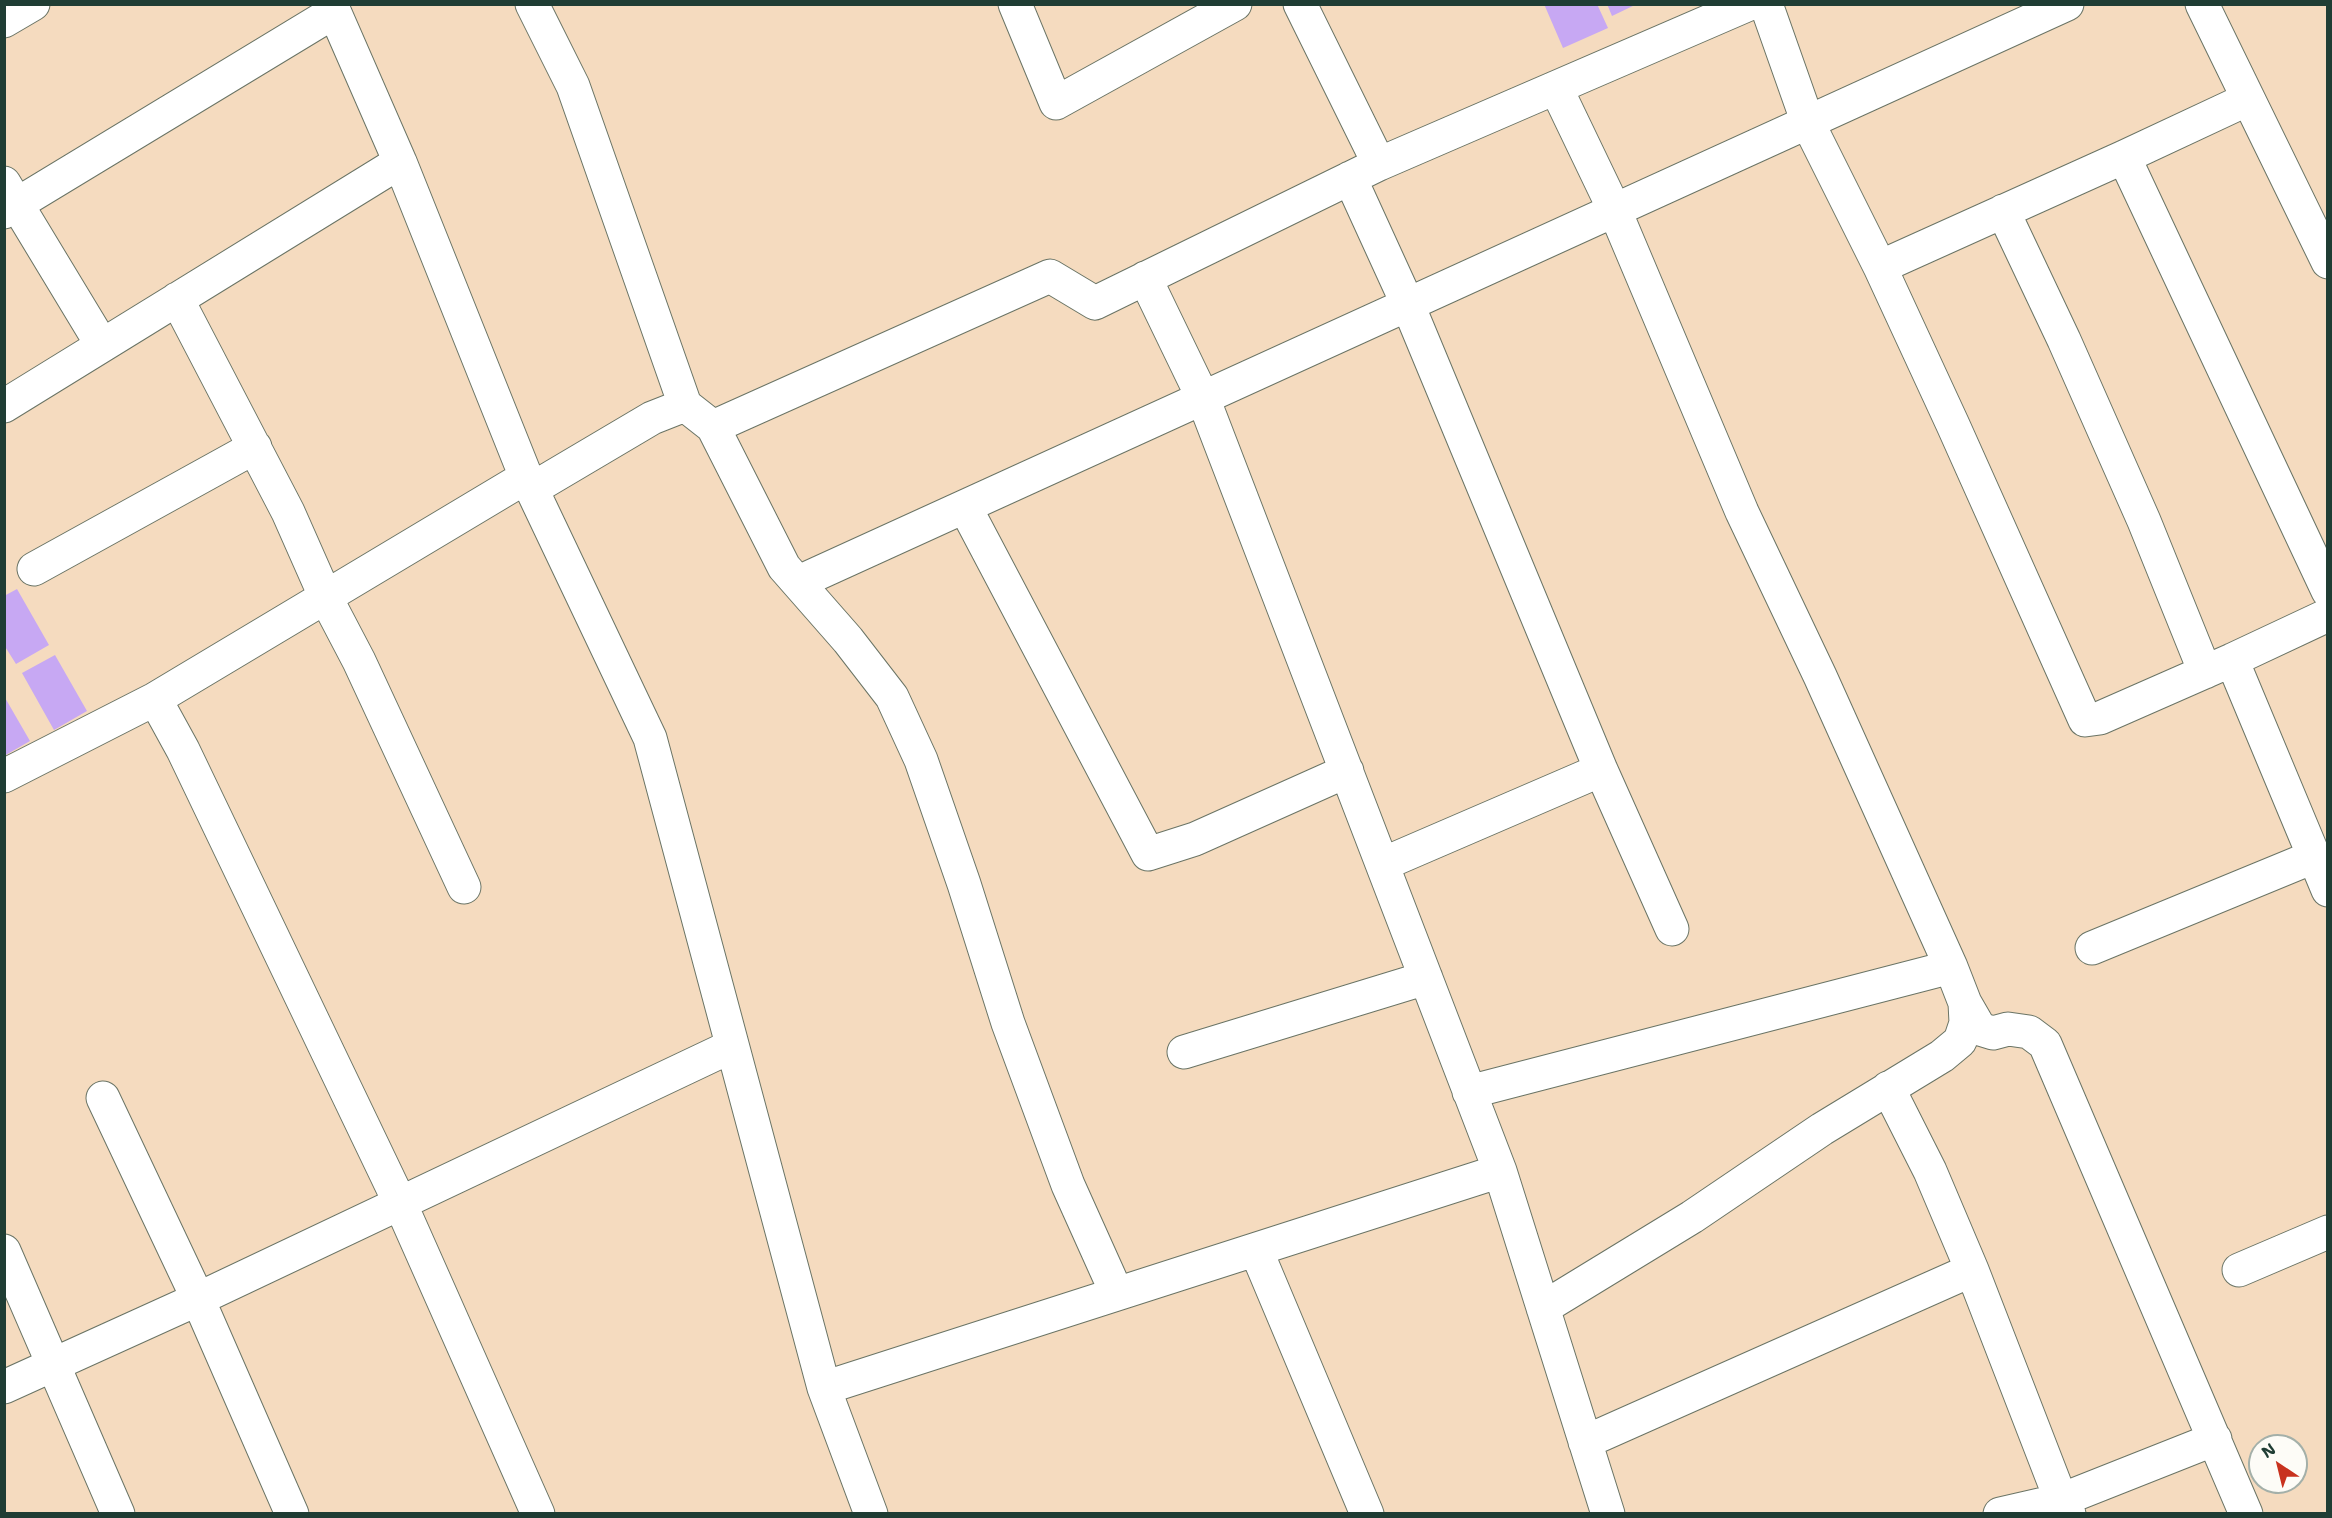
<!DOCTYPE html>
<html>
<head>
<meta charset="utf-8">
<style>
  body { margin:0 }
  #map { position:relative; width:2332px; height:1518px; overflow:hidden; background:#f5dbbf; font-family:"Shantell Sans",sans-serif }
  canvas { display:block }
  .frame { position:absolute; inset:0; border:6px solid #1f3d34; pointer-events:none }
  .north { position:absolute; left:2248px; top:1434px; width:60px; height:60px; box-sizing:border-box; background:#fdfcf7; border:2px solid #a4b0a9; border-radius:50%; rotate:325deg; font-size:16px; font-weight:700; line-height:24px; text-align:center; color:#1f3d34 }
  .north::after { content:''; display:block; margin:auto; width:21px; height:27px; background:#c8321e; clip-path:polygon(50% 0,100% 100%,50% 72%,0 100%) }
</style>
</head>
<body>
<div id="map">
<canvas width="2332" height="1518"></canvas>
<div class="frame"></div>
<div class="north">N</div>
</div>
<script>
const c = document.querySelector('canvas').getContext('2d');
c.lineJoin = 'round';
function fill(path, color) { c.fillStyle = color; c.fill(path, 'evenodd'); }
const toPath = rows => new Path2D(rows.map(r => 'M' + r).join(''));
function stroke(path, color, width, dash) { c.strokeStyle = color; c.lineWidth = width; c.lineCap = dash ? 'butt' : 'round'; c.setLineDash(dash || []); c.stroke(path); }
const building = toPath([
  [1544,4,1597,4,1608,28,1563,48],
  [1607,4,1637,4,1612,16],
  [17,589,49,645,16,664,4,645,4,596],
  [55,655,87,711,54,730,22,673],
  [4,696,30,741,4,756]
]);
const minor = toPath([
  [331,4,400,162,526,477,650,738,824,1388,871,1514],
  [532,4,573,86,685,405],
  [1015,4,1056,103,1235,4],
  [1300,4,1379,164],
  [1766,4,1808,123,1880,267,1953,425,2085,720,2100,718,2232,660,2328,615],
  [2202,4,2328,262],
  [4,21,33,4],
  [2124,157,2328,591],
  [1350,178,1408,305,1601,770,1672,929],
  [4,183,102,345],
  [2003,211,2064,340,2144,521,2205,672],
  [4,212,334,12],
  [1880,267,2124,157,2248,99],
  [1145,278,1203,398,1500,1171,1608,1514],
  [177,299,288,512,326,598,359,661,464,887],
  [4,406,400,162],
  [713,427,1050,276,1095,303,1379,164,1749,4],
  [532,489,652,418,685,405,713,427,784,567,848,640,892,697,921,760,964,884,1008,1023,1068,1185,1117,1294],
  [965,507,1148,854,1195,839,1347,771],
  [34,569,255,447],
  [799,582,2067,4],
  [2232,660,2328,890],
  [155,699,183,750,400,1203,538,1514],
  [4,776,155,699,526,477],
  [1383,864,1601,770],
  [2092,948,2313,857],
  [1965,1003,1980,1029,1993,1033,2008,1029,2029,1032,2045,1044,2246,1514],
  [1184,1052,1426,978],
  [1888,1088,1930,1171,1972,1270,2061,1500,2069,1514],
  [1469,1092,1951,967],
  [103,1098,198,1299,292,1514],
  [1256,1250,1367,1514],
  [4,1251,118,1514],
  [2239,1270,2328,1232],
  [1543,1308,1692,1217,1822,1129,1942,1056,1960,1041,1966,1023,1965,1003,1951,967,1820,676,1742,512,1615,211,1556,88],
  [4,1387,198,1299,732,1046],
  [824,1388,1500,1171],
  [1585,1442,1972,1270],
  [2000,1514,2061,1500,2215,1439]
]);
fill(building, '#c7a8f3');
stroke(minor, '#6a7465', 35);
stroke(minor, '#fff', 33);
</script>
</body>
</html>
